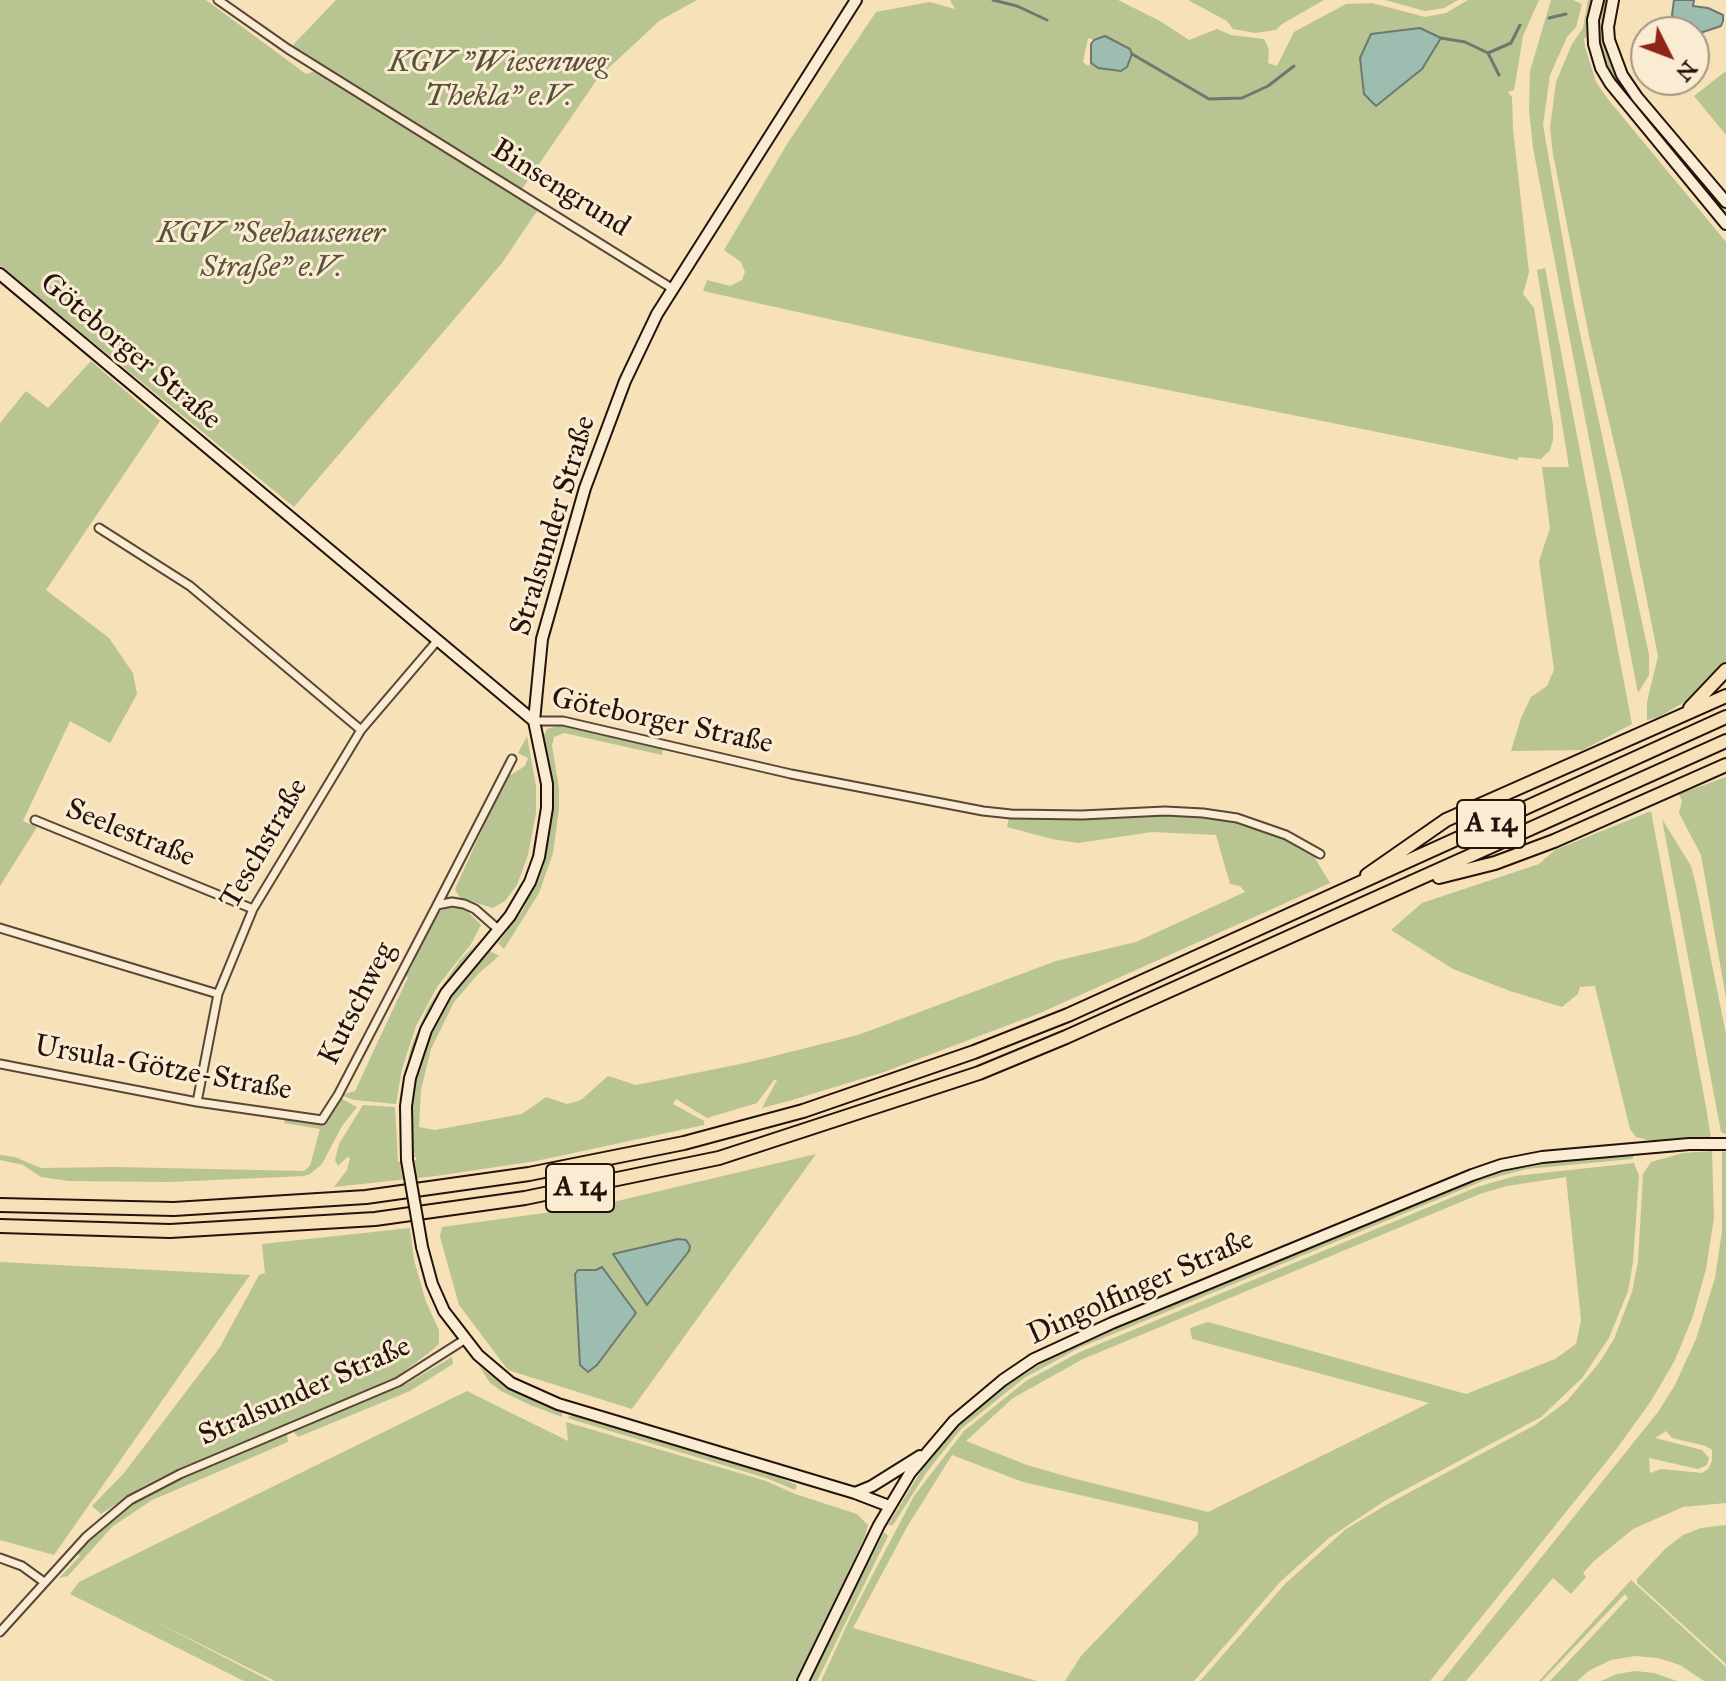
<!DOCTYPE html>
<html>
<head>
<meta charset="utf-8">
<style>
  body { margin:0 }
  #map { position:relative; width:1726px; height:1681px; overflow:hidden; background:#f6e1b9; font-family:"IM FELL Great Primer",serif }
  canvas { display:block }
  .north { position:absolute; left:1630px; top:16px; width:80px; height:80px; box-sizing:border-box; background:#f9ecd2; border:2px solid #a49582; border-radius:50%; rotate:132deg; font-size:22px; font-weight:700; line-height:32px; text-align:center; color:#24120b }
  .north::after { content:''; display:block; margin:auto; width:28px; height:36px; background:#8f2418; clip-path:polygon(50% 0,100% 100%,50% 72%,0 100%) }
</style>
</head>
<body>
<div id="map">
<canvas width="1726" height="1681"></canvas>
<div class="north">N</div>
</div>
<script>
const c = document.querySelector('canvas').getContext('2d');
c.lineJoin = 'round';
function fill(path, color) { c.fillStyle = color; c.fill(path, 'evenodd'); }
const toPath = rows => new Path2D(rows.map(r => 'M' + r).join(''));
function stroke(path, color, width, dash) { c.strokeStyle = color; c.lineWidth = width; c.lineCap = dash ? 'butt' : 'round'; c.setLineDash(dash || []); c.stroke(path); }
function drawText(font, color, halo, rows, align = 'center') {
  c.font = font + ' "IM FELL Great Primer",serif'; c.lineWidth = 6; c.setLineDash([]); c.textBaseline = 'middle'; c.strokeStyle = halo; c.fillStyle = color; for (const [text, x, y, turn = 0] of rows) {
    c.save(); c.translate(x, y); c.rotate((+turn || 0) * Math.PI / 180); c.textAlign = isNaN(turn) ? turn : align; if (halo) c.strokeText(text, 0, 0); c.fillText(text, 0, 0); c.restore();
  }
}
const green = toPath([
  [0,0,206,0,306,74,321,69,293,45,336,0,697,0,659,21,598,78,522,189,360,92,539,208,502,263,294,507,0,266],
  [950,0,1118,0,1160,21,1189,40,1217,29,1231,35,1264,39,1269,50,1268,63,1277,66,1294,32,1346,4,1372,3,1425,17,1446,13,1468,0,1539,0,1523,36,1514,90,1508,92,1512,97,1513,130,1529,272,1523,294,1534,308,1553,425,1553,440,1550,450,1541,459,1519,457,1517,460,973,351,703,291,707,280,730,286,742,280,745,272,741,262,724,250,789,141,876,12,930,2,955,9],
  [1420,28,1441,39,1364,94,1360,58,1370,35],
  [1105,36,1131,54,1127,67,1098,68,1091,63,1088,66,1083,62,1088,38,1094,40],
  [1188,0,1324,0,1282,24,1276,30,1255,33,1233,29,1227,21],
  [1385,0,1458,0,1444,8,1425,11],
  [1551,0,1573,0,1582,4,1576,27,1567,37,1550,75,1543,125,1574,305,1649,655,1649,675,1638,693,1533,148,1529,110,1530,71],
  [1588,0,1593,0,1589,37,1584,38,1585,47,1596,82,1607,98,1726,242,1726,661,1712,678,1691,698,1659,717,1647,720,1647,702,1658,656,1625,490,1589,336,1553,154,1550,128,1556,82,1572,44,1583,28],
  [1603,0,1607,0,1603,17,1603,38,1613,72,1628,94,1726,211,1726,216,1610,74,1599,38],
  [1726,71,1726,135,1694,96],
  [1545,268,1632,724,1583,750,1511,751,1521,718,1531,697,1547,686,1554,670,1539,561,1550,528,1542,467,1569,467,1537,270],
  [91,361,160,421,46,590,109,638,133,673,137,694,110,743,70,721,23,821,37,827,0,886,0,423,26,391,48,408],
  [561,725,663,747,662,755,564,733,554,737,552,746,559,788,559,808,553,853,539,893,504,949,498,943,523,910,546,852,553,808,553,789,544,735,547,729],
  [527,736,536,786,536,813,528,855,517,885,505,901,493,908,460,898,455,889,498,795,509,776,525,766,528,758,518,753],
  [1726,777,1726,998,1701,855,1679,813,1682,801,1679,794],
  [1651,811,1706,1107,1711,1138,1652,1141,1636,1137,1630,1129,1595,986,1580,987,1578,994,1562,1007,1510,991,1453,969,1391,930,1422,903,1539,864,1555,850],
  [1163,814,1203,815,1236,821,1277,835,1313,855,1330,883,1040,1013,884,1072,789,1101,762,1108,777,1080,774,1080,757,1103,707,1118,676,1099,673,1104,704,1121,704,1125,536,1161,436,1176,334,1187,347,1170,350,1158,347,1157,338,1166,335,1160,339,1144,363,1105,395,1107,398,1162,416,1160,416,1157,412,1157,411,1109,413,1087,423,1049,451,994,490,951,499,956,479,973,454,1002,431,1049,421,1090,419,1127,435,1130,522,1114,546,1097,567,1104,581,1100,608,1076,636,1085,750,1062,858,1035,1056,961,1136,942,1245,892,1240,886,1230,884,1216,835,1152,832,1078,843,1052,839,1007,827,1009,818,1082,819],
  [1662,819,1691,866,1696,885,1726,1034,1726,1134,1721,1132],
  [452,907,465,909,481,925,471,944,437,987,416,1026,402,1069,396,1104,354,1100,341,1095,355,1091,408,977,402,975,410,970,433,919,441,910],
  [477,943,441,991,421,1027,407,1069,401,1100,399,1100,411,1047,428,1007,460,960],
  [340,1098,357,1107,342,1126,322,1164,310,1174,304,1176,169,1182,69,1181,41,1177,23,1165,0,1160,0,1155,15,1157,41,1168,116,1167,304,1171,310,1166,320,1129,284,1123,285,1120,322,1124,330,1117],
  [1712,1151,1714,1218,1706,1269,1693,1316,1675,1360,1651,1401,1615,1451,1430,1681,1200,1681,1285,1584,1346,1529,1388,1504,1535,1425,1567,1401,1599,1363,1614,1339,1632,1292,1638,1262,1643,1174,1651,1162,1683,1153],
  [1722,1151,1726,1152,1726,1503,1683,1507,1633,1529,1594,1561,1583,1573,1586,1577,1571,1594,1553,1578,1466,1681,1442,1681,1658,1412,1675,1385,1696,1339,1715,1278,1722,1231],
  [1666,1431,1672,1438,1706,1446,1712,1450,1712,1461,1708,1469,1702,1473,1661,1469,1650,1473,1649,1458,1698,1469,1707,1465,1709,1458,1702,1450,1655,1438],
  [816,1154,632,1409,508,1370,459,1305,440,1237,442,1227,596,1206],
  [1635,1154,1632,1159,1527,1169,1485,1180,1079,1348,1024,1378,961,1429,926,1473,893,1525,888,1525,926,1463,959,1424,1001,1389,1056,1354,1479,1178,1526,1165],
  [1634,1163,1639,1176,1633,1262,1628,1291,1609,1338,1582,1378,1541,1417,1386,1500,1329,1538,1281,1581,1194,1681,1065,1681,1081,1656,1198,1534,1198,1522,1023,1482,952,1455,907,1527,853,1628,1037,1681,821,1681,852,1614,914,1496,964,1431,1026,1381,1080,1352,1477,1187,1515,1176],
  [1566,1177,1581,1320,1576,1344,1555,1359,1466,1394,1208,1322,1190,1328,1192,1339,1429,1403,1208,1512,1072,1478,1027,1465,966,1441,1013,1398,1083,1359,1480,1194,1507,1186],
  [410,1228,414,1260,426,1302,439,1330,439,1344,430,1352,391,1381,174,1471,145,1485,101,1514,92,1506,124,1473,220,1347,259,1275,265,1273,262,1244],
  [0,1262,250,1275,54,1555,0,1540],
  [452,1357,453,1364,410,1391,298,1437,293,1431,406,1384],
  [479,1366,508,1389,562,1412,562,1417,530,1405,501,1391,490,1383],
  [467,1391,568,1441,566,1422,766,1481,795,1494,857,1514,868,1525,865,1536,798,1681,275,1681,152,1620,270,1681,244,1681,70,1594,79,1582],
  [572,1415,768,1473,797,1485,795,1490,766,1478,567,1418],
  [287,1434,288,1442,152,1500,112,1527,68,1576,59,1578,80,1556,77,1553,95,1534,126,1508,157,1489],
  [1726,1525,1726,1664,1637,1583,1637,1579,1665,1549,1683,1535,1701,1528],
  [884,1532,888,1536,817,1681,809,1681],
  [1631,1580,1726,1667,1726,1681,1704,1681,1680,1665,1658,1658,1635,1656,1611,1660,1590,1670,1577,1681,1550,1681,1628,1598,1625,1594,1542,1681,1539,1681],
  [1635,1671,1654,1673,1677,1681,1601,1681,1617,1674]
]);
const water = toPath([
  [1674,0,1694,0,1693,6,1708,8,1723,15,1723,21,1721,26,1694,35,1694,32,1680,32,1672,15,1674,0],
  [1420,28,1441,38,1422,69,1376,106,1364,94,1360,58,1371,34,1420,28],
  [1105,36,1130,49,1132,54,1127,67,1121,71,1098,68,1091,63,1091,44,1094,40,1105,36],
  [678,1239,686,1240,690,1246,689,1251,647,1305,613,1254,678,1239],
  [602,1267,636,1313,597,1365,588,1372,580,1365,575,1274,578,1270,596,1270,602,1267]
]);
const stream = toPath([
  [993,0,1017,6,1047,20],
  [1549,18,1566,14],
  [1441,38,1465,42,1488,53,1511,43,1520,25],
  [1488,53,1499,75],
  [1132,54,1209,99,1242,98,1268,86,1294,66]
]);
const street = toPath([
  [218,0,288,49,673,289],
  [99,528,190,586,361,730],
  [534,721,563,721,791,774,983,811,1011,814,1082,815,1165,811,1203,813,1237,818,1286,835,1320,854],
  [35,820,253,909],
  [437,905,512,759],
  [0,928,218,994],
  [0,1064,197,1102,322,1120,338,1095,437,905,452,902,464,904,475,909,499,930],
  [197,1102,218,994,253,909,361,730,437,641],
  [0,1558,22,1566,44,1582],
  [0,1632,86,1537,130,1500,180,1474,398,1382,464,1340]
]);
const secondary = toPath([
  [1598,0,1593,20,1594,44,1601,68,1610,83,1726,224],
  [1613,0,1608,27,1609,40,1622,75,1637,97,1726,202],
  [0,274,534,721],
  [407,1160,406,1106,410,1078,426,1030,446,993,510,916,530,882,539,857,547,808,547,784,534,721,542,639,585,488,625,381,657,314,856,0],
  [422,1247,432,1284,444,1311,478,1355,511,1383,558,1404,855,1493,889,1506],
  [855,1493,872,1486,920,1456],
  [803,1681,879,1525,910,1473,954,1421,1003,1380,1034,1359,1112,1323,1472,1175,1501,1165,1542,1157,1689,1144,1726,1144]
]);
const highway = toPath([
  [1690,708,1726,670],
  [1367,875,1446,820,1726,696],
  [1439,877,1495,863,1554,841,1726,765],
  [0,1205,174,1209,366,1197,529,1174,684,1143,803,1111,974,1052,1068,1015,1726,717],
  [0,1226,170,1231,375,1219,525,1198,719,1158,979,1073,1066,1037,1726,741]
]);
const secondaryBridge = toPath([
  [407,1160,422,1247]
]);
const shields = [
  [1491,824,68],
  [580,1188,68]
];
const shieldNames = [
  ["A 14",1491,824],
  ["A 14",580,1188]
];
const parkNames = [
  ["KGV \"Wiesenweg",498,64],
  ["Thekla\" e.V.",498,98],
  ["KGV \"Seehausener",271,235],
  ["Straße\" e.V.",271,269]
];
const streetNames = [
  ["Binsengrund",560,189,32],
  ["Göteborger Straße",130,352,40],
  ["Stralsunder Straße",554,526,-73],
  ["Göteborger Straße",662,722,12],
  ["Seelestraße",130,834,22],
  ["Teschstraße",265,844,-60],
  ["Kutschweg",358,1004,-63],
  ["Ursula-Götze-Straße",163,1069,10],
  ["Dingolfinger Straße",1141,1288,-24],
  ["Stralsunder Straße",305,1392,-24]
];
fill(green, '#b8c492');
fill(water, '#9dbdb1');
stroke(water, '#6d796f', 2);
stroke(stream, '#6d796f', 3);
stroke(street, '#584636', 11);
stroke(secondary, '#24120b', 14);
stroke(highway, '#24120b', 16);
stroke(street, '#f9ecd2', 7);
stroke(secondary, '#f9ecd2', 10);
stroke(highway, '#f6e1b9', 12);
stroke(secondaryBridge, '#24120b', 14, []);
stroke(secondaryBridge, '#f9ecd2', 10);
for (const [x, y, w] of shields) { const box = new Path2D(); box.roundRect(x - w / 2, y - 24, w, 48, 6); c.fillStyle = '#f9ecd2'; c.fill(box); stroke(box, '#24120b', 2); }
drawText('bold 28px', '#24120b', null, shieldNames);
drawText('italic 30px', '#58503a', '#f9ecd2', parkNames);
drawText('30px', '#24120b', '#f9ecd2', streetNames);
</script>
</body>
</html>
